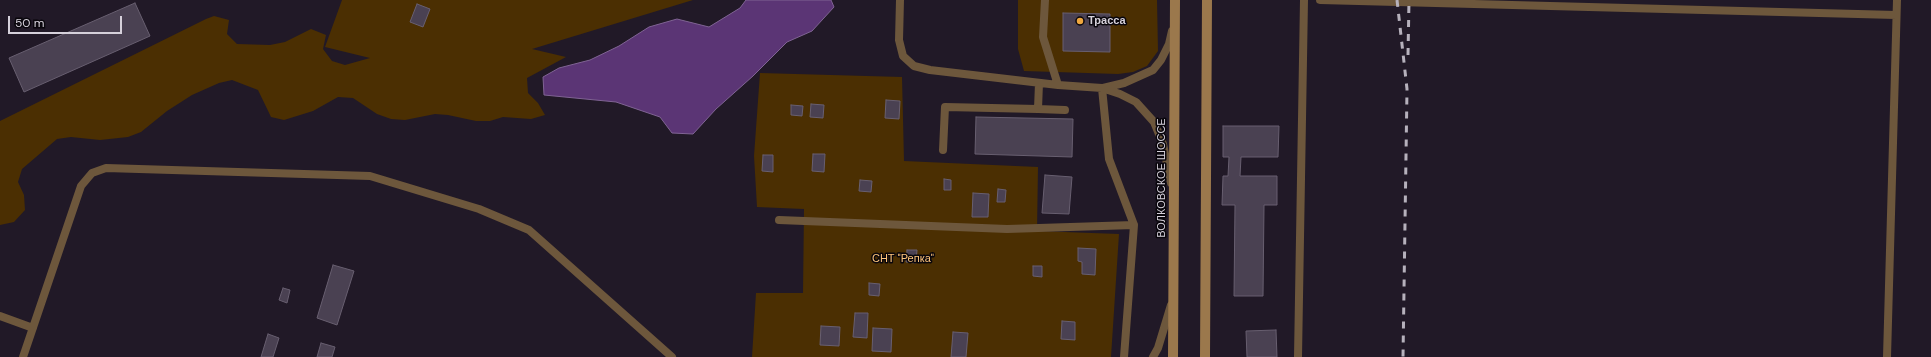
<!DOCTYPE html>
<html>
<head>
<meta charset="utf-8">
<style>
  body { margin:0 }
  #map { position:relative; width:1931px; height:357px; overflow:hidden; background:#211927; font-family:"DM Sans",sans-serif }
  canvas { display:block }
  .scale { position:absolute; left:8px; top:16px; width:114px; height:18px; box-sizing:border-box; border:2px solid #d6d1db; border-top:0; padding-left:5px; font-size:12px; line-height:14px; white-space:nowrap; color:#d6d1db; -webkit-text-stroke:3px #09060c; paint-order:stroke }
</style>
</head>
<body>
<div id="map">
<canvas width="1931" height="357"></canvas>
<div class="scale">50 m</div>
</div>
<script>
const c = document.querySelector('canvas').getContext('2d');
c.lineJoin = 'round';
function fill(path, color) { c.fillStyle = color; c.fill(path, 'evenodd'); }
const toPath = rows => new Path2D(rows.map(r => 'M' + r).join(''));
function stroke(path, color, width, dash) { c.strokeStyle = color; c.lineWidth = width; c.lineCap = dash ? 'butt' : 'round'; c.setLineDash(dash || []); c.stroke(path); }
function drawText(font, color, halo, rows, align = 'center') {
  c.font = font + ' "DM Sans",sans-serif'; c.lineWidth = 3; c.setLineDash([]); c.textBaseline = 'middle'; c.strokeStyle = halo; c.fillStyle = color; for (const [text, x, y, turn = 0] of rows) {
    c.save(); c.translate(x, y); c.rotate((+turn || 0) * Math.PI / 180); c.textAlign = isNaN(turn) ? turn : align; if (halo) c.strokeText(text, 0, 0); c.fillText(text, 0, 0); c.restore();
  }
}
const green = toPath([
  [342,0,693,0,532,49,566,57,527,78,528,93,538,103,545,115,531,119,503,117,490,121,476,121,448,115,435,114,405,120,391,119,377,114,353,98,338,97,313,111,284,120,271,117,258,90,232,80,219,83,192,95,167,111,141,132,128,137,100,140,71,137,57,139,22,169,18,182,24,195,25,210,14,222,0,225,0,121,206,19,214,16,229,20,227,34,237,44,270,45,285,42,311,29,326,35,323,49,332,61,345,65,370,58,325,47],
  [1018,0,1157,0,1158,51,1147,66,1133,72,1118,74,1024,71,1018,49],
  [760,73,902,77,904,161,1038,167,1037,231,1119,234,1111,357,752,357,756,293,803,293,804,209,757,207,754,156]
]);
const water = toPath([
  [746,0,831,0,834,7,812,31,787,42,753,76,716,109,693,134,672,133,660,117,616,102,544,95,543,77,559,68,590,60,619,46,649,27,677,19,709,27,740,8,746,0]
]);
const building = toPath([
  [135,3,150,36,24,92,9,58,135,3],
  [417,4,430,9,423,27,410,22,417,4],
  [1063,13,1110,14,1110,52,1063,51,1063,13],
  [886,100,900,101,899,119,885,118,886,100],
  [811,104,824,105,823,118,810,117,811,104],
  [791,105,803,106,802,116,791,115,791,105],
  [976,117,1073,119,1072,157,975,154,976,117],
  [1223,126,1279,126,1278,157,1241,157,1240,176,1277,176,1277,205,1264,205,1263,296,1234,296,1235,205,1222,205,1223,176,1228,176,1229,157,1223,157,1223,126],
  [813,154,825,154,824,172,812,171,813,154],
  [763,155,773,155,773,172,762,171,763,155],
  [1045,175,1072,177,1069,214,1042,213,1045,175],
  [944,179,951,180,951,190,944,190,944,179],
  [860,180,872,181,871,192,859,191,860,180],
  [998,189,1006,190,1005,202,997,202,998,189],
  [973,193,989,194,988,217,972,217,973,193],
  [1078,248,1096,249,1095,275,1082,274,1082,262,1078,261,1078,248],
  [907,250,917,250,916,263,906,262,907,250],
  [333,265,354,271,337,325,317,318,333,265],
  [1033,266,1042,266,1042,277,1033,276,1033,266],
  [869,283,880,284,879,296,869,295,869,283],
  [283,288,290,290,287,303,279,300,283,288],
  [855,313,868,313,867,338,853,337,855,313],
  [1062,321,1075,322,1075,340,1061,339,1062,321],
  [821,326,840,327,839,346,820,345,821,326],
  [873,328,892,329,891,352,872,351,873,328],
  [1276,330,1277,357,1247,357,1246,331,1276,330],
  [953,332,968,333,966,357,951,357,953,332],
  [268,334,279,338,273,357,261,357,268,334],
  [321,343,335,347,332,357,317,357,321,343]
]);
const lane = toPath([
  [900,0,899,40,903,56,914,66,930,70,1058,85],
  [1045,0,1043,37,1058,85,1102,88,1120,94,1136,102,1154,122,1163,144,1171,183],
  [1320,0,1896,15],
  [1103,88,1124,83,1153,70,1161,60,1169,44,1172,31],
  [1038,109,1065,110],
  [943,150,945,107,1038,109,1039,83],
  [779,220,1007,229,1134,225,1109,159,1102,88],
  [0,316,33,328],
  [23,357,81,186,92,173,106,168,370,176,479,209,529,230,672,357],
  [1124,357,1134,225],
  [1153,357,1158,348,1171,305],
  [1298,357,1304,0],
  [1887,357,1897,0]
]);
const secondary = toPath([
  [1173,357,1175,0],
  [1205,357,1207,0]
]);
const rail = toPath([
  [1397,0,1407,89,1403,357],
  [1408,55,1409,0]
]);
const markers = [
  [1080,21,4,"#efa73e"]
];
const poiNames = [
  ["Трасса",1088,21]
];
const streetNames = [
  ["ВОЛКОВСКОЕ ШОССЕ",1162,178,-90]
];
const parkNames = [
  ["СНТ \"Репка\"",903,259]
];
fill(green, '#4b2f02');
fill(water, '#5b3575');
stroke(water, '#806494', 1);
fill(building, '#4a4152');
stroke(building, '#685f70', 1);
stroke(lane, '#6d573c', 8);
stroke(secondary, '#9b784c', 10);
stroke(rail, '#b6b1bc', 3, [7, 7]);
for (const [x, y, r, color] of markers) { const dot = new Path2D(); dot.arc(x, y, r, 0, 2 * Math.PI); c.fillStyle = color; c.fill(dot); stroke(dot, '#09060c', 1.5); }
drawText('bold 11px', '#d6d1db', '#09060c', poiNames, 'left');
drawText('11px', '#d6d1db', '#09060c', streetNames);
drawText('11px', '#fec57c', '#09060c', parkNames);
</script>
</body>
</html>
